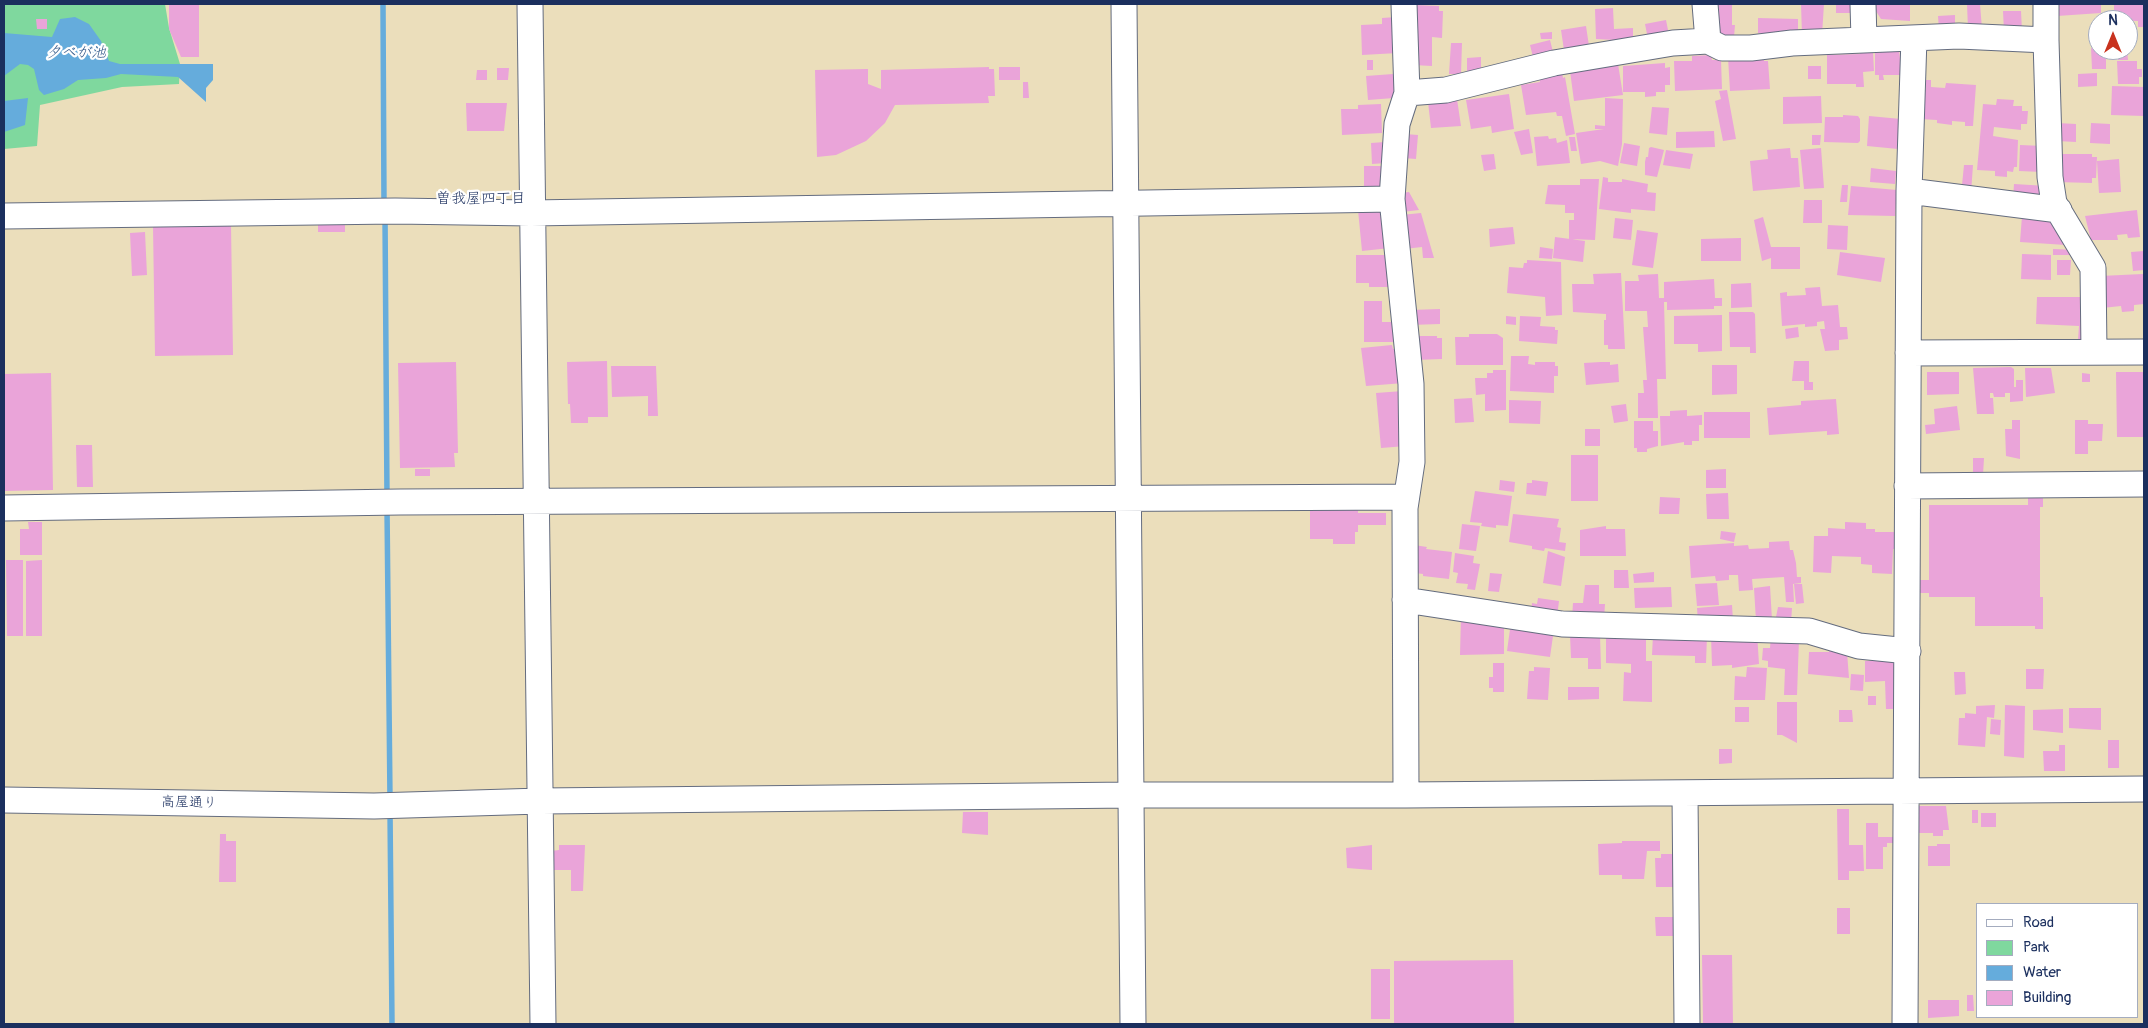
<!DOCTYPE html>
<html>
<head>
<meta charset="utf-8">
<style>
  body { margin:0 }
  #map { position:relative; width:2148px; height:1028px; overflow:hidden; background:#ebdebb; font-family:Pangolin,sans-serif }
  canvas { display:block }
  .frame { position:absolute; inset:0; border:5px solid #1b2f5e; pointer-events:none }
  .legend { position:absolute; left:1976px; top:903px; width:162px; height:115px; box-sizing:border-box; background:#fff; border:1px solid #a4acbf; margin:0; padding:6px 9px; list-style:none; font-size:15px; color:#1b2f5e }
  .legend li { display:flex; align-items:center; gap:10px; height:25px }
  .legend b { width:25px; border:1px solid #a4acbf }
  .north { position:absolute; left:2088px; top:10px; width:50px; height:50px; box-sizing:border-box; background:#fff; border:1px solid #a4acbf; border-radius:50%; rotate:0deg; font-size:14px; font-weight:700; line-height:20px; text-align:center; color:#1b2f5e }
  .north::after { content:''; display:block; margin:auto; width:18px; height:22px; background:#c8321e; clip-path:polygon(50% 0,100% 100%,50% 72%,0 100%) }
</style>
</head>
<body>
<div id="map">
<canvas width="2148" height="1028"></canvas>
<div class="frame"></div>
<ul class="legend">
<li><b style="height:6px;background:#fff"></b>Road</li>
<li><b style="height:14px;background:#7fd89e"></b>Park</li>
<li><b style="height:14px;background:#65acdc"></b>Water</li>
<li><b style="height:14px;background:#eaa4d9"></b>Building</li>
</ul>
<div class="north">N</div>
</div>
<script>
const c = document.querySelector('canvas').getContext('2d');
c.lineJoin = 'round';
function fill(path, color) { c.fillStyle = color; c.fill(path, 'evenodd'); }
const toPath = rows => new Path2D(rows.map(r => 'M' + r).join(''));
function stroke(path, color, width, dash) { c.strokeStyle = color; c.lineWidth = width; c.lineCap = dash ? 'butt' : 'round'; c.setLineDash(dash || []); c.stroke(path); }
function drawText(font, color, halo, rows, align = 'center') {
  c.font = font + ' Pangolin,"Klee One",sans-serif'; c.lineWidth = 4.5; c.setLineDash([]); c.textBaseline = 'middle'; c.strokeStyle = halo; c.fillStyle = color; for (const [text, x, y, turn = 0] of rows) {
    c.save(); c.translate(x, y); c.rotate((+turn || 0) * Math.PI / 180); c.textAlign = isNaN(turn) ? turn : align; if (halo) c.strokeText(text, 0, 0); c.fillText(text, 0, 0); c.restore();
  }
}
const green = toPath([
  [4,4,165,4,169,28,180,64,179,84,122,87,40,105,37,146,4,149]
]);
const water = toPath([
  [75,17,89,24,101,41,109,61,120,64,213,64,213,80,206,88,206,102,178,77,121,74,106,78,78,80,64,89,44,95,39,90,34,69,28,65,20,64,4,76,4,33,52,37,60,19],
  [28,98,25,125,4,132,4,101]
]);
const stream = toPath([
  [383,4,384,204],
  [385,216,387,497],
  [387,508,390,799],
  [390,811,392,1024]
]);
const building = toPath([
  [169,4,199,4,199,57,181,57,169,29],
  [1801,4,1824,4,1822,35,1802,35],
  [1836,4,1858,4,1858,13,1836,13],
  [1874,4,1910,4,1910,21,1881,19,1874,8],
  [1967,4,1980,4,1982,29,1968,29],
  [2056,4,2101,4,2101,13,2057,16],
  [2114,4,2144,4,2144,27,2138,27,2138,21,2114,20],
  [1415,5,1439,6,1439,11,1443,11,1442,38,1432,37,1432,66,1413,65],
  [1715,5,1732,5,1732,25,1735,25,1734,37,1717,37],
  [1613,8,1614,29,1633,28,1633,41,1596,39,1595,9],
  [2003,11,2021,11,2022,31,2004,32],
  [1955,15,1955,30,1939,30,1938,16],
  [1396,17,1398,53,1362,55,1361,25,1382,24,1382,18],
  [1758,18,1798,19,1798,33,1758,33],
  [36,19,47,19,47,29,37,29],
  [1666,20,1669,35,1648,39,1645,24],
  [1586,26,1589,46,1564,50,1561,30],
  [1552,32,1552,39,1541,39,1540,33],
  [1550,40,1553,52,1533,57,1530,45],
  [1451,43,1462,43,1461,74,1449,74],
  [2091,48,2106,50,2106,69,2092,69],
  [1875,50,1899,50,1902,75,1883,75,1884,80,1879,80,1879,75,1875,75],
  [2117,50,2127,50,2128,60,2118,60],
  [1860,52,1873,52,1874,71,1863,72,1864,87,1856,87,1856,84,1827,84,1827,55,1860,54],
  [1711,55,1712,60,1721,60,1722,89,1675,91,1674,61,1692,61,1692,56],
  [1764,55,1764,61,1768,61,1770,89,1730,91,1728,57],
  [1481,57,1481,73,1467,75,1467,58],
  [1367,60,1373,60,1373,70,1367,70],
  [2117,61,2137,61,2137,69,2142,69,2142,77,2139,77,2139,84,2118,84],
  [1665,63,1665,68,1670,67,1670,85,1665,85,1665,92,1656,92,1656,96,1645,97,1645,92,1623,92,1623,66],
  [1618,64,1623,95,1574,101,1570,71],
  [1808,66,1821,66,1821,79,1808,79],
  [989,67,989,69,994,69,995,96,988,96,989,103,895,105,885,123,866,141,836,155,817,157,815,70,868,69,868,84,881,89,881,70],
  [999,67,1020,67,1020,80,999,80],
  [497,68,509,68,508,80,497,80],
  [477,70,487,70,487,80,476,80],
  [1562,72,1563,78,1565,77,1575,134,1566,136,1562,116,1557,116,1556,112,1526,115,1521,85,1540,82,1539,76],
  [2097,73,2097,86,2078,87,2078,74],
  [1393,74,1393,76,1399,76,1394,98,1368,100,1366,76],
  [1925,80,1931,80,1931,87,1945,88,1946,83,1976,85,1973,126,1965,126,1965,122,1952,121,1952,125,1937,123,1937,120,1919,119,1921,89,1926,90],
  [1023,82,1028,82,1029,98,1023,98],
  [2112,86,2144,87,2144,116,2111,115],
  [1727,90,1736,139,1723,141,1715,101,1721,99,1719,91],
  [1509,94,1514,129,1492,133,1491,126,1471,129,1466,100],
  [1821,96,1822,123,1783,124,1783,97],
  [1605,98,1623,99,1622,144,1618,166,1600,161,1581,164,1576,133,1604,129,1595,129,1595,125,1605,126],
  [1457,99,1461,126,1431,128,1428,102],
  [1997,99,2014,100,2013,106,2022,106,2022,111,2028,111,2027,124,2021,124,2021,130,1994,127,1993,136,2018,140,2017,167,2014,167,2013,172,2007,171,2007,177,1995,176,1995,171,1977,170,1983,104,1996,105],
  [466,103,507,103,504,131,467,131],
  [1381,104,1382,133,1342,135,1341,109,1358,109,1358,105],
  [1652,107,1669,108,1667,135,1649,133],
  [1843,115,1858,116,1860,119,1860,141,1858,143,1824,142,1825,117,1843,117],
  [1869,116,1901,119,1898,149,1867,146],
  [2057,123,2076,124,2076,142,2057,141],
  [2091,123,2110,124,2110,144,2090,143],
  [1529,129,1533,153,1521,155,1514,132],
  [1714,131,1715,147,1676,148,1676,132],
  [1405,134,1418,135,1416,159,1403,158],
  [1812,135,1821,135,1820,145,1812,145],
  [1548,136,1549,139,1556,138,1557,143,1567,140,1570,163,1537,166,1534,137],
  [1569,137,1575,137,1577,151,1571,151],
  [1385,142,1386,163,1372,164,1371,143],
  [1624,143,1640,146,1637,166,1620,163],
  [2020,145,2043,146,2042,172,2019,171],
  [1651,147,1664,150,1657,177,1645,175,1645,162,1646,157,1648,157,1649,148],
  [1790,148,1791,158,1798,158,1800,187,1753,191,1750,161,1768,159,1767,150],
  [1821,148,1824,188,1804,189,1800,150],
  [1666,150,1693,154,1690,169,1663,165],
  [1494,154,1496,169,1484,171,1481,155],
  [2060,154,2092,154,2092,157,2097,157,2096,178,2092,178,2092,183,2056,182],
  [2119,159,2121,192,2099,193,2097,161],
  [1964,165,1973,165,1971,193,1952,191,1953,184,1962,185],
  [1364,166,1383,166,1383,188,1364,188],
  [1871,168,1896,171,1895,184,1870,182],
  [1603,177,1608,178,1608,182,1622,182,1622,179,1648,184,1647,192,1656,193,1655,211,1631,209,1631,213,1599,209],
  [1580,179,1599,179,1595,240,1569,239,1569,220,1574,220,1574,213,1565,213,1565,205,1545,204,1548,185,1580,185],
  [2014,184,2047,186,2046,201,2013,199],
  [1842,185,1848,185,1847,202,1840,202],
  [1851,186,1897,190,1895,216,1848,215],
  [1409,192,1419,210,1402,212,1401,193],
  [1804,200,1822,200,1822,223,1803,223],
  [1381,208,1390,248,1362,251,1358,210],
  [2137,210,2140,237,2128,238,2127,234,2117,235,2118,240,2091,240,2085,216],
  [1421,213,1434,258,1423,258,1422,247,1404,249,1401,215],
  [2022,216,2059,219,2066,245,2020,242],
  [1763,217,1771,247,1800,247,1800,269,1771,269,1771,258,1762,261,1754,220],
  [1615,218,1633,220,1631,240,1613,238],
  [318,224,345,224,345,232,318,232],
  [231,225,233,355,155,356,153,226],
  [1828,225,1848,226,1847,250,1827,249],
  [1513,227,1515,244,1490,247,1489,229],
  [1637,230,1658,233,1653,268,1632,265],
  [145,232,147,275,132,276,130,233],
  [1555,237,1585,241,1583,262,1553,258],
  [1741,238,1741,261,1701,261,1701,239],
  [1540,247,1553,249,1552,259,1539,258],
  [2053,249,2080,250,2080,255,2053,255],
  [2144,251,2144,270,2133,271,2131,252],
  [1840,252,1885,258,1881,282,1837,275],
  [2022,254,2051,255,2051,280,2021,279],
  [1356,255,1388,255,1389,287,1369,287,1369,283,1356,283],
  [1527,260,1561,262,1562,315,1546,316,1545,297,1507,293,1509,267,1523,268,1524,263,1527,263],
  [2057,260,2071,260,2070,275,2057,275],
  [1621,273,1625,349,1608,349,1608,345,1604,345,1604,320,1606,320,1606,314,1573,312,1572,284,1594,284,1593,274],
  [1658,274,1659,298,1664,298,1664,282,1714,279,1715,298,1722,298,1722,306,1714,306,1714,309,1667,310,1667,302,1664,302,1666,379,1657,379,1658,418,1638,418,1638,393,1644,393,1643,380,1647,380,1643,327,1648,327,1647,311,1625,311,1625,281,1639,281,1638,275],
  [2143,274,2144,304,2134,305,2134,311,2122,312,2121,306,2102,308,2100,276],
  [1751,283,1752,307,1731,308,1731,284],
  [1820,287,1822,306,1838,305,1840,327,1847,327,1848,339,1839,340,1839,350,1825,351,1820,329,1825,329,1824,321,1817,322,1817,326,1805,327,1805,324,1782,326,1780,293,1787,292,1787,296,1806,295,1805,288],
  [2080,294,2089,294,2086,341,2078,340,2079,326,2036,324,2037,297,2080,297],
  [1364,301,1382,301,1382,322,1394,322,1397,342,1364,342],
  [1440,309,1440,324,1410,325,1410,310],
  [1729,312,1753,312,1755,314,1756,353,1750,353,1750,347,1730,347],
  [1722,315,1722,351,1698,352,1698,344,1674,344,1674,316],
  [1506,316,1516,317,1516,325,1506,324],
  [1520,316,1541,317,1540,326,1555,327,1555,330,1558,330,1557,344,1519,341],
  [1798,327,1799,337,1786,339,1785,329],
  [1469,334,1497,334,1503,338,1503,365,1456,365,1455,337,1469,337],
  [1414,336,1437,336,1437,338,1442,338,1442,359,1415,360],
  [1392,345,1393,349,1402,348,1404,383,1366,386,1361,348],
  [1511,356,1529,356,1528,364,1535,365,1535,362,1555,362,1555,366,1558,366,1558,376,1554,376,1554,393,1510,391],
  [607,361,608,417,588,417,588,423,571,423,570,404,568,404,567,362],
  [1794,361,1809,361,1809,382,1813,382,1813,390,1804,390,1804,381,1792,381],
  [456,362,458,453,454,453,455,467,400,468,398,363],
  [1601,362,1610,362,1610,365,1618,364,1619,382,1586,385,1584,363],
  [1712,365,1737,365,1737,394,1712,395],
  [611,366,656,366,658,416,648,416,648,396,612,397],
  [2011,367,2014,369,2014,387,2016,387,2016,380,2023,380,2023,401,2010,402,2010,393,2005,393,2005,397,1994,397,1993,393,1990,393,1990,398,1993,398,1994,414,1977,414,1973,368],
  [2025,368,2051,368,2055,393,2026,397],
  [1493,370,1506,370,1506,410,1485,411,1485,394,1476,395,1475,378,1487,378,1487,373,1493,373],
  [1927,372,1959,372,1959,394,1927,395],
  [2116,372,2144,372,2144,437,2117,437],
  [51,373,53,490,4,491,4,374],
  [2082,373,2090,374,2090,382,2082,382],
  [1403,391,1406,446,1381,448,1376,393],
  [1472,398,1474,422,1455,423,1454,399],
  [1836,399,1839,434,1827,435,1827,431,1769,435,1767,408,1801,405,1801,401],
  [1509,400,1541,401,1540,424,1509,423],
  [1626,404,1628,421,1614,423,1611,406],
  [1957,406,1960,430,1926,434,1925,425,1935,424,1934,409],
  [1687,410,1687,416,1702,415,1702,425,1699,425,1699,441,1692,441,1692,445,1684,445,1684,442,1661,446,1660,416,1670,416,1670,411],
  [1704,412,1750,412,1750,438,1704,438],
  [2012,420,2020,420,2020,459,2006,456,2005,429,2012,429],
  [2075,420,2088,420,2088,424,2103,424,2102,441,2088,441,2088,454,2075,454],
  [1634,421,1653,421,1653,431,1658,431,1658,446,1647,449,1647,452,1637,452,1637,448,1634,448],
  [1585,429,1600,429,1600,446,1585,446],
  [76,445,92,445,93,487,77,487],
  [1571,455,1598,455,1598,501,1571,501],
  [1973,458,1984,458,1983,475,1973,475],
  [415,469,430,469,430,476,415,476],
  [1726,469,1726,488,1706,488,1706,470],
  [1500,480,1515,482,1514,492,1499,490],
  [1532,480,1548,482,1546,496,1526,494,1527,483,1532,483],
  [1475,491,1512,496,1508,526,1496,525,1496,528,1481,526,1482,523,1470,522],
  [1728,493,1729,519,1707,519,1706,494],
  [2028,495,2043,495,2043,507,2040,507,2040,597,2043,597,2043,629,2035,629,2035,626,1975,626,1975,597,1929,597,1929,593,1914,593,1914,580,1929,580,1929,505,2028,505],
  [1660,497,1680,498,1679,514,1659,514],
  [1310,509,1358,509,1358,513,1386,513,1386,525,1358,525,1358,532,1355,532,1355,544,1333,544,1333,539,1310,539],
  [1513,514,1559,519,1557,527,1561,528,1559,542,1566,543,1565,551,1545,548,1544,551,1532,549,1532,546,1509,542],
  [28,522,42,522,42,555,20,555,20,529,29,529],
  [1845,522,1866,523,1866,529,1875,529,1875,532,1897,532,1896,549,1893,549,1892,574,1872,573,1872,565,1861,564,1861,557,1832,556,1831,573,1813,572,1814,536,1828,536,1828,528,1845,529],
  [1462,524,1480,526,1476,551,1459,549],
  [1606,526,1606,529,1625,529,1626,556,1580,556,1580,530],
  [1721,531,1736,533,1734,542,1720,539],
  [1789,541,1790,550,1793,550,1796,563,1797,577,1801,577,1801,583,1793,584,1794,602,1786,602,1784,577,1752,579,1753,590,1739,591,1738,575,1729,575,1729,580,1716,581,1715,576,1691,578,1689,546,1734,543,1734,546,1748,545,1749,549,1769,548,1769,542],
  [1414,545,1427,547,1426,549,1452,552,1449,579,1423,576,1423,574,1415,573],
  [1548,551,1565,557,1561,586,1543,583],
  [1455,553,1474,556,1473,563,1480,564,1475,590,1467,589,1468,584,1456,583,1458,573,1453,572],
  [6,560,23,560,23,636,7,636],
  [42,560,42,636,26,636,26,561],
  [1614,570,1628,570,1629,588,1614,588],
  [1654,572,1654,582,1634,583,1633,574],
  [1490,573,1502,574,1499,592,1488,591],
  [1717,583,1719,605,1697,606,1695,584],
  [1794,584,1802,584,1804,603,1796,604],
  [1585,585,1599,585,1599,604,1605,604,1604,619,1572,618,1573,603,1583,603],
  [1770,586,1772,620,1756,621,1754,588],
  [1671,587,1672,607,1635,608,1634,588],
  [1538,598,1559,601,1557,617,1531,614,1532,603,1537,604],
  [1732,605,1733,620,1698,622,1697,608],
  [1778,607,1792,608,1791,623,1775,622],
  [1461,615,1504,622,1504,654,1460,655],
  [1511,622,1554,629,1550,657,1507,651],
  [1606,633,1646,634,1646,661,1652,661,1652,702,1623,701,1624,672,1631,673,1631,664,1606,663],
  [1757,633,1759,664,1732,668,1732,665,1712,666,1711,636],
  [1570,635,1600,635,1601,669,1588,669,1588,658,1571,658],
  [1653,635,1707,636,1706,663,1695,663,1695,656,1652,655],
  [1771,636,1799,639,1797,695,1784,695,1785,669,1768,667,1768,661,1762,660,1763,648,1770,648],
  [1829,649,1847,652,1849,678,1808,674,1809,652,1829,652],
  [1897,660,1898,709,1886,709,1885,681,1865,682,1865,661],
  [1493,663,1504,663,1504,692,1493,692,1493,688,1489,688,1489,677,1493,677],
  [1534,667,1550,668,1548,700,1527,699,1529,671,1534,671],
  [1747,667,1767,668,1765,700,1734,700,1735,676,1746,677],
  [2026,669,2044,669,2043,689,2026,689],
  [1954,672,1965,672,1966,694,1955,695],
  [1851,674,1864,675,1863,691,1850,690],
  [1568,687,1599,687,1599,699,1568,700],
  [1868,696,1876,696,1876,705,1868,705],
  [1777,702,1797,702,1797,743,1782,735,1777,735],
  [1995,705,1994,718,1987,717,1985,747,1958,745,1959,718,1965,718,1965,713,1976,714,1976,706],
  [2005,705,2025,706,2024,758,2004,756],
  [1735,707,1749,707,1749,722,1735,722],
  [2069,708,2101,708,2101,730,2069,728],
  [2063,709,2063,733,2033,730,2033,710],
  [1839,710,1852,710,1853,722,1839,722],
  [1991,719,2001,720,2000,735,1990,734],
  [2108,740,2119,740,2119,768,2108,768],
  [2059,745,2065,745,2065,771,2044,771,2043,751,2059,751],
  [1719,749,1732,749,1732,763,1719,764],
  [1915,806,1946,806,1949,830,1943,830,1943,836,1933,836,1933,833,1915,833],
  [1837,809,1849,809,1849,845,1863,845,1864,871,1849,871,1849,880,1838,880],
  [1972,810,1978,810,1978,823,1972,823],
  [963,812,988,812,988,835,962,833],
  [1981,813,1996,813,1996,827,1981,827],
  [1866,823,1878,823,1878,837,1895,837,1895,843,1887,843,1887,847,1883,847,1883,869,1866,869],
  [220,834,226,834,226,841,236,841,236,882,219,882],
  [1622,841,1660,841,1660,851,1647,851,1644,879,1622,879,1622,875,1599,875,1598,844,1622,843],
  [1937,844,1950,844,1950,866,1928,866,1928,846,1937,846],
  [559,845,585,845,583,891,571,891,571,870,552,870,551,851,559,850],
  [1372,845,1372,870,1347,868,1346,848],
  [1661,854,1675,854,1675,887,1656,887,1655,858,1661,858],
  [1837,908,1850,908,1850,934,1837,934],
  [1655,917,1675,917,1675,936,1656,936],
  [1702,955,1732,955,1733,1024,1703,1024],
  [1513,960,1514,1024,1394,1024,1394,961],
  [1371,969,1390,969,1390,1019,1371,1019],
  [1967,995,1973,995,1974,1011,1967,1011],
  [1928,1000,1959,1000,1959,1016,1928,1018]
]);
const minor = toPath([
  [530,4,543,1024],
  [1124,4,1133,1024],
  [1404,4,1407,93,1397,124,1392,199,1411,384,1412,462,1405,508,1406,795],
  [1705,4,1708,41],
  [1863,4,1864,40],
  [2046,40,2050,177,2054,203,2093,268,2094,352],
  [1407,93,1446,90,1554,63,1673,43,1708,41,1722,48,1751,48,1792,43,1959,36,2046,40,2046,4],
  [1909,191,2059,210],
  [4,216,395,211,531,213,1392,199],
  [1908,353,2144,352],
  [1907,486,2144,484],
  [4,508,400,502,1406,497],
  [1405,600,1562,624,1809,631,1859,646,1908,651],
  [1685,794,1687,1024],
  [4,800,374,806,541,801,1132,795,1406,795,2144,789],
  [1905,1024,1909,191,1914,38]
]);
const streetNames = [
  ["高屋通り",189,803,1]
];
const waterNames = [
  ["夕べが池",76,53]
];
const neighbourhoodNames = [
  ["曽我屋四丁目",481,199]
];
fill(green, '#7fd89e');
fill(water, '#65acdc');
stroke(stream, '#65acdc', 5.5);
fill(building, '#eaa4d9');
stroke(minor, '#646c7f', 27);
stroke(minor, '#fff', 25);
drawText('14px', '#1b2f5e', '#fff', streetNames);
drawText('italic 15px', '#355b8a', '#fff', waterNames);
drawText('15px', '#1b2f5e', '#fff', neighbourhoodNames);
</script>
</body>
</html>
